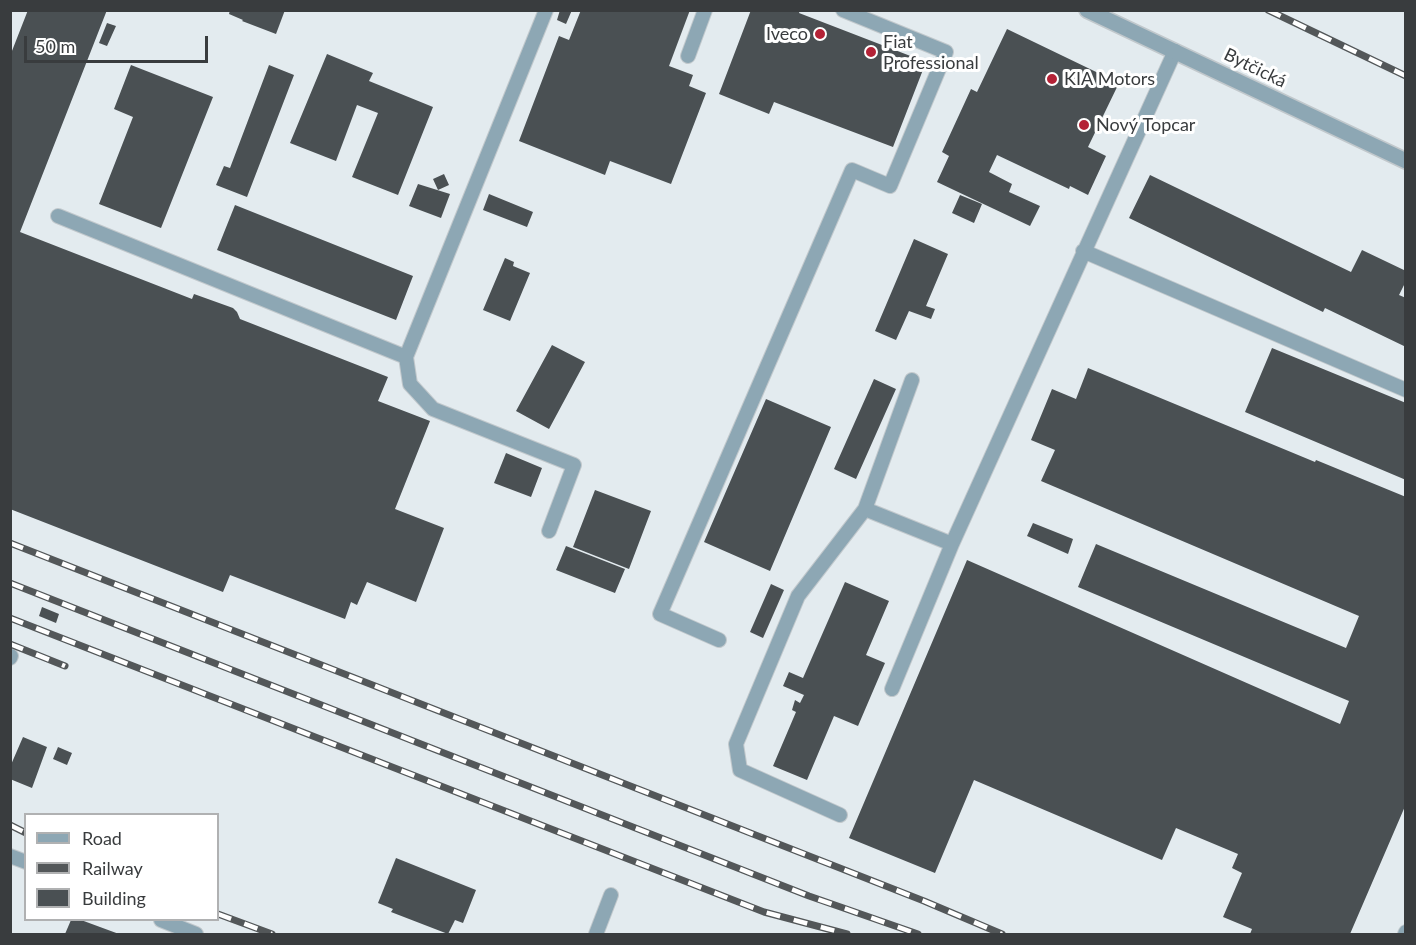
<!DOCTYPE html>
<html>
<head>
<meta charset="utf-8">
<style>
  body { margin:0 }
  #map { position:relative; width:1416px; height:945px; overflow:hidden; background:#e3ebef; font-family:Lato,sans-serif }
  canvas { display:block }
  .frame { position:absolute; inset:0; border:12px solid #393c3e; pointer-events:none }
  .legend { position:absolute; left:24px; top:813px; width:195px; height:108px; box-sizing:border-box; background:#fff; border:2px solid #b0b1b2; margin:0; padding:8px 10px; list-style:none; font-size:18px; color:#393c3e }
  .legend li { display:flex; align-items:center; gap:12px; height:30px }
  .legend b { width:30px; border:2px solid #b0b1b2 }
  .scale { position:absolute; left:24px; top:36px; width:184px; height:27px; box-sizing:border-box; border:3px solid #393c3e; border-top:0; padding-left:8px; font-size:18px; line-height:21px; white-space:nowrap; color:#393c3e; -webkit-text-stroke:4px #fff; paint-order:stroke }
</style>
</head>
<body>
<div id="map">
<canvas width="1416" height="945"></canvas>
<div class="frame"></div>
<ul class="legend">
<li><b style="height:8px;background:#8da7b4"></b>Road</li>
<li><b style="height:8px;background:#535759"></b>Railway</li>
<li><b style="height:16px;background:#4a5053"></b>Building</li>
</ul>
<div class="scale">50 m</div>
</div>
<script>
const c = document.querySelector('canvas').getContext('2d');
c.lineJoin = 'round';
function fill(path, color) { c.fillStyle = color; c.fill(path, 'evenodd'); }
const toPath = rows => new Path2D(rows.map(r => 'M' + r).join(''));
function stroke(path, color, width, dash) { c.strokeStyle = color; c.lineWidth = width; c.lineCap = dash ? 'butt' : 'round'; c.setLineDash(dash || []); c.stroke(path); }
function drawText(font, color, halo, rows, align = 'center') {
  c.font = font + ' Lato,sans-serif'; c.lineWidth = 6; c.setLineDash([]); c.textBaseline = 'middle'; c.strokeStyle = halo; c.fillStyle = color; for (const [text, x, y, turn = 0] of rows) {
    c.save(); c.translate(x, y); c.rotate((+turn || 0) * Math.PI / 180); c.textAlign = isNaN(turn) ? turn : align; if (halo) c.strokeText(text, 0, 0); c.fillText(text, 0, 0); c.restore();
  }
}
const building = toPath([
  [28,10,107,10,20,232,192,299,194,294,233,308,237,312,240,319,388,377,378,401,430,421,395,509,444,528,416,602,367,582,357,605,351,602,345,619,230,575,223,592,10,509,10,56],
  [230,10,285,10,276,34,242,21,243,20,229,14],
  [560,10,572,10,566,24,557,20],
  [581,10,690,10,669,66,693,75,689,86,706,93,671,184,610,161,605,175,519,141,559,36,569,40],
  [751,10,800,10,799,13,926,62,893,147,774,102,769,114,719,94],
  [107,23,116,26,107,46,99,43],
  [1007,29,1119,83,1088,147,1106,156,1088,195,1070,186,1069,189,997,155,989,172,1012,184,1009,192,1040,206,1030,226,937,182,949,156,942,152,971,89,977,92],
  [327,54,373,73,369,81,433,107,398,195,352,177,378,113,357,105,336,161,290,143],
  [131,65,213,97,161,228,99,204,133,117,114,109],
  [269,65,294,75,247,197,216,185,224,166,230,168],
  [444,174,449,185,438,190,433,179],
  [1150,175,1351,272,1362,250,1406,271,1406,281,1399,295,1406,298,1406,347,1325,308,1323,312,1129,218],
  [418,184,450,194,441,218,409,206],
  [489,194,533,212,527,227,483,210],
  [960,195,982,204,974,223,952,213],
  [235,205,413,276,396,320,217,250],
  [914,239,948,254,926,306,935,309,931,319,909,311,896,340,875,331],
  [505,258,514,262,513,266,530,273,510,321,483,310],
  [552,345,585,362,549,429,516,411],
  [1272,348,1406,403,1406,480,1245,412],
  [1088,368,1315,462,1316,460,1406,497,1406,804,1350,934,1250,934,1252,929,1223,917,1242,873,1232,868,1238,854,1176,828,1162,860,974,780,935,873,849,838,967,560,1340,724,1349,701,1078,587,1096,544,1346,648,1359,616,1041,481,1055,450,1031,440,1052,389,1076,399],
  [874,379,896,389,856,479,834,469],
  [766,399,831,427,770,571,704,542],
  [506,453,542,468,531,497,494,483],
  [595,490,651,511,629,569,573,547],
  [1033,523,1073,539,1068,554,1027,536],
  [566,546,625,569,615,593,556,570],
  [845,582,889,601,866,655,885,663,858,726,834,716,807,780,773,766,796,712,792,710,795,700,800,703,804,695,783,686,789,672,803,678],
  [771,584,784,590,763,638,750,632],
  [42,607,59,614,56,623,39,616],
  [23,737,47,747,32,788,10,779,10,767],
  [58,747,72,753,67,765,53,759],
  [396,858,476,890,463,923,455,920,448,934,391,912,393,909,378,903],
  [71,920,81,920,119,934,65,934]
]);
const service = toPath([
  [688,56,705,10],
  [58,216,406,357,546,10],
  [1083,251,1406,390],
  [406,357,410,384,433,409,574,465,549,531],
  [865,509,952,544],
  [719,640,660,614,852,170,890,186,946,52,843,10],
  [10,658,11,656],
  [892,689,952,544,1175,51],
  [840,815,740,770,736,744,798,596,865,509,912,380],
  [10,856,26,862],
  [161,920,196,934],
  [596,934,611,895],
  [1405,934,1406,932]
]);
const minor = toPath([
  [1087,10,1406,161]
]);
const rail = toPath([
  [1268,10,1406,76],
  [10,543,924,901,1002,934],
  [10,583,809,896,918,934],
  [10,618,764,912,847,934],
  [10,644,65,666],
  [10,825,26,833],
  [218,914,272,934]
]);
const markers = [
  [820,34,6,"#b42236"],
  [871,52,6,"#b42236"],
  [1052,79,6,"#b42236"],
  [1084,125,6,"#b42236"]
];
const poiNames = [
  ["Iveco",808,34,"right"],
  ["Fiat",883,42],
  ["Professional",883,63],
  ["KIA Motors",1064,79],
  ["Nový Topcar",1096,125]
];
const streetNames = [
  ["Bytčická",1255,68,26]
];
fill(building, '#4a5053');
stroke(service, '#c1c8cc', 16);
stroke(minor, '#c1c8cc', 18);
stroke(service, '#8da7b4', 14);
stroke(minor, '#8da7b4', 15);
stroke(rail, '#535759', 7);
stroke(rail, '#fff', 4.5, [14]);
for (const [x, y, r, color] of markers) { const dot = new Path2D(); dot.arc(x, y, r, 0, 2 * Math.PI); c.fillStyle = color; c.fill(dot); stroke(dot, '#fff', 2); }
drawText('18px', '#393c3e', '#fff', poiNames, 'left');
drawText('18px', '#393c3e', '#fff', streetNames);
</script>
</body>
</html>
